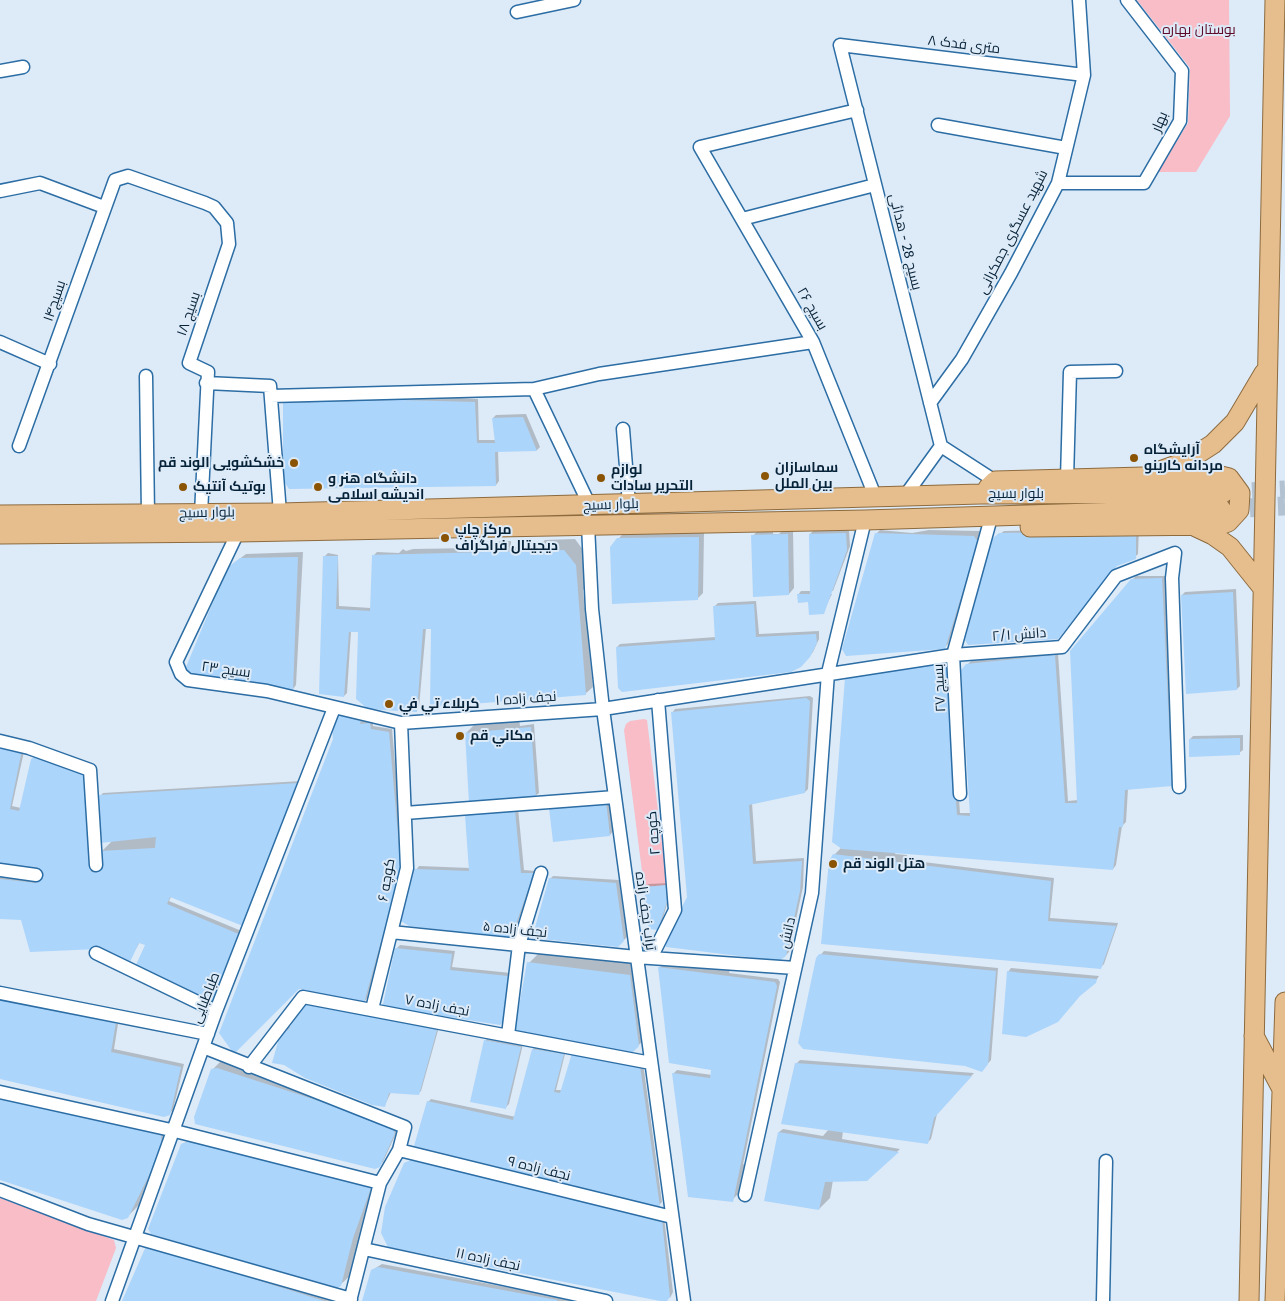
<!DOCTYPE html>
<html>
<head>
<meta charset="utf-8">
<style>
  body { margin:0 }
  canvas { display:block; background:#ddeaf7 }
</style>
</head>
<body>
<canvas width="1285" height="1301"></canvas>
<script>
const c = document.querySelector('canvas').getContext('2d');
c.lineJoin = 'round';
function fill(path, color) { c.fillStyle = color; c.fill(path, 'evenodd'); }
const toPath = rows => new Path2D(rows.map(r => 'M' + r).join(''));
function stroke(path, color, width, dash) { c.strokeStyle = color; c.lineWidth = width; c.lineCap = dash ? 'butt' : 'round'; c.setLineDash(dash || []); c.stroke(path); }
function drawText(font, color, halo, rows, align = 'center') {
  c.font = font + ' "Fira Sans",Cairo,sans-serif'; c.lineWidth = 4; c.setLineDash([]); c.textBaseline = 'middle'; c.strokeStyle = halo; c.fillStyle = color; for (const [text, x, y, turn = 0] of rows) {
    c.save(); c.translate(x, y); c.rotate((+turn || 0) * Math.PI / 180); c.textAlign = isNaN(turn) ? turn : align; if (halo) c.strokeText(text, 0, 0); c.fillText(text, 0, 0); c.restore();
  }
}
const green = toPath([
  [1137,0,1229,0,1230,116,1196,172,1158,172,1188,123,1190,68],
  [644,719,647,720,667,885,644,887,624,730,626,724,630,721],
  [0,1198,114,1240,116,1248,96,1301,0,1301]
]);
const shadow = toPath([
  [443,397,478,399,479,440,496,440,493,418,496,415,526,414,540,447,537,450,498,451,499,481,496,485,284,403,289,398],
  [629,528,704,532,703,593,698,598,618,539],
  [1139,528,1138,554,1135,557,997,536,1004,531],
  [815,529,849,530,850,546,833,591,820,592,820,594,832,594,823,612,798,595,801,591,812,591,810,534],
  [758,530,773,530,773,534,779,534,783,530,793,530,794,588,789,594,753,536],
  [880,530,912,533,929,530,979,531,983,536,948,644,945,647,876,534],
  [575,539,586,554,589,585,583,590,593,687,585,694,432,627,426,628,419,707,416,710,359,631,351,631,347,693,344,696,324,557,328,553,338,555,339,606,371,608,374,555,377,552,399,553,403,549,406,551,413,549,475,548,481,542,511,541,511,547,539,546,545,540],
  [303,552,296,685,293,689,234,563,246,554],
  [1136,576,1165,576,1175,782,1172,785,1128,789,1126,822,1122,826,1116,865,1113,869,896,852,895,854,907,855,907,860,1054,878,1050,918,1118,923,1104,964,1100,968,834,855,842,847,846,678,949,658,960,813,971,813,967,665,971,661,1058,653,1068,801,1078,800,1132,580],
  [1236,589,1240,686,1237,689,1182,595,1185,592],
  [756,601,759,634,819,631,819,639,813,652,801,666,617,647,620,644,716,637,714,607,718,603],
  [810,696,813,698,808,789,805,792,752,803,756,861,804,858,803,887,789,952,786,955,688,897,672,713,675,709],
  [343,713,363,718,363,721,373,720,373,726,392,729,404,865,367,998,364,1002,335,739,340,716],
  [519,719,520,726,534,724,539,793,535,796,466,733,477,722],
  [1243,735,1243,750,1239,753,1190,739,1193,736],
  [0,741,25,747,12,806,21,808,101,852,113,840,100,796,103,793,301,781,171,897,169,901,244,932,217,998,147,945,140,942,128,962,22,919,0,918,0,872,40,876,42,868,0,863],
  [609,798,613,831,610,835,554,840],
  [518,808,524,870,536,871,514,933,511,937,416,870,419,866,470,868,467,815,470,812],
  [553,876,619,880,627,937,618,946,550,879],
  [670,883,671,890,661,925,658,929,645,888,648,884],
  [400,945,455,951,452,967,511,973,507,1017,396,949],
  [824,951,998,968,991,1060,985,1067,817,959],
  [540,952,641,964,645,999,637,1007,642,1042,631,1052,529,963],
  [670,957,732,964,729,973,778,979,780,982,743,1164,749,1165,743,1189,732,1200,673,1074,677,1070,712,1075,713,1069,659,968],
  [1011,968,1099,976,1095,982,1008,972],
  [0,1001,118,1024,114,1049,184,1064,173,1110,169,1114,0,1078],
  [305,1005,439,1027,421,1091,418,1094,391,1092,385,1105,284,1063,274,1062,287,1026,292,1027],
  [488,1038,523,1044,509,1104,505,1108,485,1041],
  [536,1046,566,1050,556,1090,562,1090,643,1063,662,1202,659,1205,428,1102,431,1099,516,1117,533,1049],
  [223,1059,280,1075,277,1084,394,1121,398,1129,383,1162,379,1166,212,1070],
  [800,1060,974,1073,937,1114,931,1139,928,1142,843,1131,842,1139,900,1149,867,1180,833,1180,830,1198,819,1209,779,1132,783,1129,823,1136,829,1129,796,1064],
  [159,1120,171,1123,172,1137,139,1205,127,1217,0,1179,151,1128],
  [194,1138,347,1178,354,1170,381,1177,352,1274,340,1285,182,1144],
  [418,1156,664,1217,673,1292,670,1298,405,1164],
  [148,1246,335,1301,124,1301],
  [382,1264,581,1301,364,1301,372,1270]
]);
const building = toPath([
  [400,400,475,402,477,443,495,443,492,418,523,417,537,451,495,452,496,486,289,489,283,480,283,403],
  [1136,531,1136,559,1117,566,1058,639,968,645,965,640,992,539,999,533],
  [846,533,847,550,824,614,809,615,808,602,798,603,797,594,810,594,809,534],
  [875,533,974,536,978,542,945,649,846,656,842,649],
  [788,534,789,595,753,597,751,535],
  [699,537,698,600,612,604,610,547,617,538],
  [564,550,576,565,586,695,433,707,430,704,431,629,423,629,417,712,368,709,356,699,358,632,349,632,344,697,319,694,323,556,338,556,336,609,370,611,372,555],
  [298,557,293,690,188,674,186,667,227,568,240,558],
  [1162,578,1172,786,1125,790,1123,827,1119,827,1113,870,842,849,832,842,845,678,946,661,957,815,970,816,961,670,966,664,1055,655,1065,803,1077,803,1070,651,1131,579],
  [1233,592,1237,690,1186,694,1181,595],
  [754,604,756,637,816,634,817,643,810,657,801,667,791,672,622,692,618,688,616,647,715,640,713,606],
  [806,698,810,701,805,793,749,805,753,864,802,861,800,891,786,956,779,961,666,947,664,942,687,897,671,712],
  [349,714,351,719,361,720,360,724,370,723,371,729,389,732,401,869,364,1003,299,989,234,1054,219,1033,333,739,332,726,339,716],
  [531,727,536,797,469,803,465,733],
  [1240,738,1240,755,1189,757,1189,739],
  [0,745,22,750,10,809,19,811,31,759,38,755,86,772,91,872,100,871,100,851,155,848,156,837,100,843,99,795,299,783,243,926,170,897,167,904,241,935,214,1003,135,967,145,945,139,943,129,964,98,949,30,952,21,920,0,919,0,879,36,883,41,870,0,864],
  [606,801,610,836,553,842,549,808],
  [515,811,521,873,534,873,511,938,409,926,401,921,414,869,469,871,465,815],
  [833,854,1051,881,1048,921,1116,926,1101,969,821,944,829,861],
  [549,878,616,883,624,941,618,947,532,938],
  [667,885,669,895,658,930,649,929,644,887],
  [395,948,452,954,450,970,508,976,504,1021,500,1025,385,1007,383,1004],
  [819,954,996,971,988,1064,982,1072,965,1066,803,1049,798,1043,816,958],
  [527,962,630,975,639,1046,632,1053,519,1034,515,1029],
  [658,967,775,982,777,986,733,1202,688,1197,672,1073,710,1078,711,1070,669,1063],
  [1007,971,1022,973,1097,979,1096,983,1080,996,1058,1022,1026,1037,1002,1034],
  [0,999,116,1022,111,1052,181,1067,170,1115,164,1117,0,1079],
  [310,1001,437,1030,419,1095,389,1093,385,1107,372,1105,305,1078,284,1065,272,1063,282,1028,288,1030,304,1004],
  [484,1040,521,1047,506,1109,470,1102],
  [532,1049,564,1054,554,1092,560,1093,572,1053,640,1066,660,1207,414,1146,427,1101,513,1120],
  [795,1063,895,1070,972,1076,934,1118,928,1144,781,1124],
  [217,1068,390,1124,395,1133,380,1167,375,1169,195,1124,194,1117,211,1069],
  [0,1098,161,1134,162,1149,128,1218,122,1220,0,1180],
  [778,1132,871,1147,899,1152,867,1181,825,1182,819,1210,764,1201],
  [190,1141,371,1188,353,1238,341,1286,335,1289,151,1234,148,1229,181,1144],
  [413,1159,662,1220,670,1297,667,1301,660,1301,388,1247,381,1233,385,1207,404,1163],
  [146,1246,299,1293,324,1301,122,1301],
  [378,1267,557,1300,557,1301,362,1301,371,1270]
]);
const primaryTunnel = toPath([
  [1224,493,1285,490],
  [1222,509,1285,506]
]);
const minor = toPath([
  [517,12,574,0],
  [0,71,23,67],
  [857,110,700,147,813,342,875,496],
  [938,125,1066,148],
  [1058,183,1144,183,1180,121,1182,71,1127,0],
  [0,191,40,183,104,207],
  [742,219,875,185],
  [0,342,50,364],
  [146,376,148,514],
  [206,383,270,386,280,513],
  [534,389,590,506],
  [271,396,534,389,599,374,813,342],
  [930,403,962,359,1011,273,1058,183,1084,75,1079,0],
  [623,429,629,504],
  [19,446,115,180,128,176,205,203,214,207,227,223,229,244,189,363,208,372,201,514],
  [941,446,840,45,1084,75],
  [941,446,995,481],
  [1067,479,1070,372,1116,371],
  [905,496,941,446],
  [588,525,592,609,603,709,684,1301],
  [238,532,176,662,181,674,188,680,267,691,401,723,603,709,953,655,1062,647,1116,576,1175,553,1172,578,1179,787],
  [0,741,29,748,90,770,96,865],
  [960,794,953,655,989,525],
  [405,813,615,797],
  [0,870,36,875],
  [391,932,636,957,795,968],
  [96,953,216,1011],
  [651,958,675,910,658,700],
  [0,993,208,1034],
  [372,1009,407,868,401,723],
  [508,1035,519,945,541,873],
  [203,1047,405,1127,399,1150,380,1183,350,1301],
  [249,1067,303,997,651,1063],
  [0,1092,171,1130,380,1183],
  [399,1150,672,1217],
  [0,1190,88,1224,351,1299],
  [745,1195,812,893,828,673,865,520],
  [364,1249,606,1301],
  [112,1301,216,1011,334,708],
  [1103,1301,1106,1161]
]);
const primary = toPath([
  [1160,471,1185,462,1213,444,1235,422,1264,373],
  [988,488,995,481,1217,475,1229,478,1240,493,1239,510,1228,522,1220,525,1030,527],
  [0,515,280,513,981,494,1223,493],
  [1196,527,1213,535,1230,547,1262,587],
  [0,534,238,532,865,520,1221,509],
  [1254,1036,1282,1089],
  [1249,1301,1275,0],
  [1275,1301,1285,1002]
]);
const markers = [
  [1134,458,5,"#8a5404"],
  [294,463,5,"#8a5404"],
  [765,476,5,"#8a5404"],
  [601,478,5,"#8a5404"],
  [183,487,5,"#8a5404"],
  [318,487,5,"#8a5404"],
  [445,538,5,"#8a5404"],
  [389,704,5,"#8a5404"],
  [460,736,5,"#8a5404"],
  [833,864,5,"#8a5404"]
];
const parkNames = [
  ["بوستان بهاره",1199,30]
];
const streetNames = [
  ["۸ متری فدک",964,45,7],
  ["بهار",1160,122,-67],
  ["شهید عسگری جمکرانی",1013,232,-63],
  ["بسیج 28 - هدائی",905,242,76],
  ["بسیج۱۴",55,301,-71],
  ["بسیج ۲۶",812,309,60],
  ["بسیج ۱۸",189,314,-71],
  ["بلوار بسیج",1016,494],
  ["بلوار بسیج",611,505,-2],
  ["بلوار بسیج",207,513,-1],
  ["دانش ۲/۱",1019,635,-4],
  ["بسیج ۲۳",226,670,8],
  ["بسیج ۲۷",940,688,-93],
  ["نجف زاده ۱",526,699,-4],
  ["کوچه ۲",654,833,-95],
  ["کوچه ۶",387,880,-80],
  ["تراب نجف زاده",645,911,82],
  ["نجف زاده ۵",515,930,6],
  ["دانش",788,933,-77],
  ["طباطبایی",206,998,-68],
  ["نجف زاده ۷",437,1006,11],
  ["نجف زاده ۹",539,1169,14],
  ["نجف زاده ۱۱",488,1260,12]
];
const poiNames = [
  ["آرایشگاه",1144,450],
  ["مردانه کارینو",1144,466],
  ["خشکشویی الوند قم",284,463,"right"],
  ["سماسازان",775,468],
  ["بین الملل",775,484],
  ["لوازم",611,470],
  ["التحریر سادات",611,486],
  ["دانشگاه هنر و",328,479],
  ["اندیشه اسلامی",328,495],
  ["بوتیک آنتیک",193,487],
  ["مرکز چاپ",455,530],
  ["دیجیتال فراگراف",455,546],
  ["كربلاء تي في",399,704],
  ["مكاني قم",470,736],
  ["هتل الوند قم",843,864]
];
fill(green, '#f8bdc7');
fill(shadow, '#0003');
fill(building, '#acd5fc');
stroke(primaryTunnel, '#b2c2d1', 19, [19, 9]);
stroke(minor, '#2b6da4', 15);
stroke(primary, '#8d6b3e', 21);
stroke(minor, '#fff', 12);
stroke(primary, '#e6be8e', 19);
for (const [x, y, r, color] of markers) { const dot = new Path2D(); dot.arc(x, y, r, 0, 2 * Math.PI); c.fillStyle = color; c.fill(dot); stroke(dot, '#ddeaf7', 2); }
drawText('14px', '#5e0927', '#ddeaf7', parkNames);
drawText('14px', '#062238', '#ddeaf7', streetNames);
drawText('bold 14px', '#062238', '#ddeaf7', poiNames, 'left');
</script>
</body>
</html>
